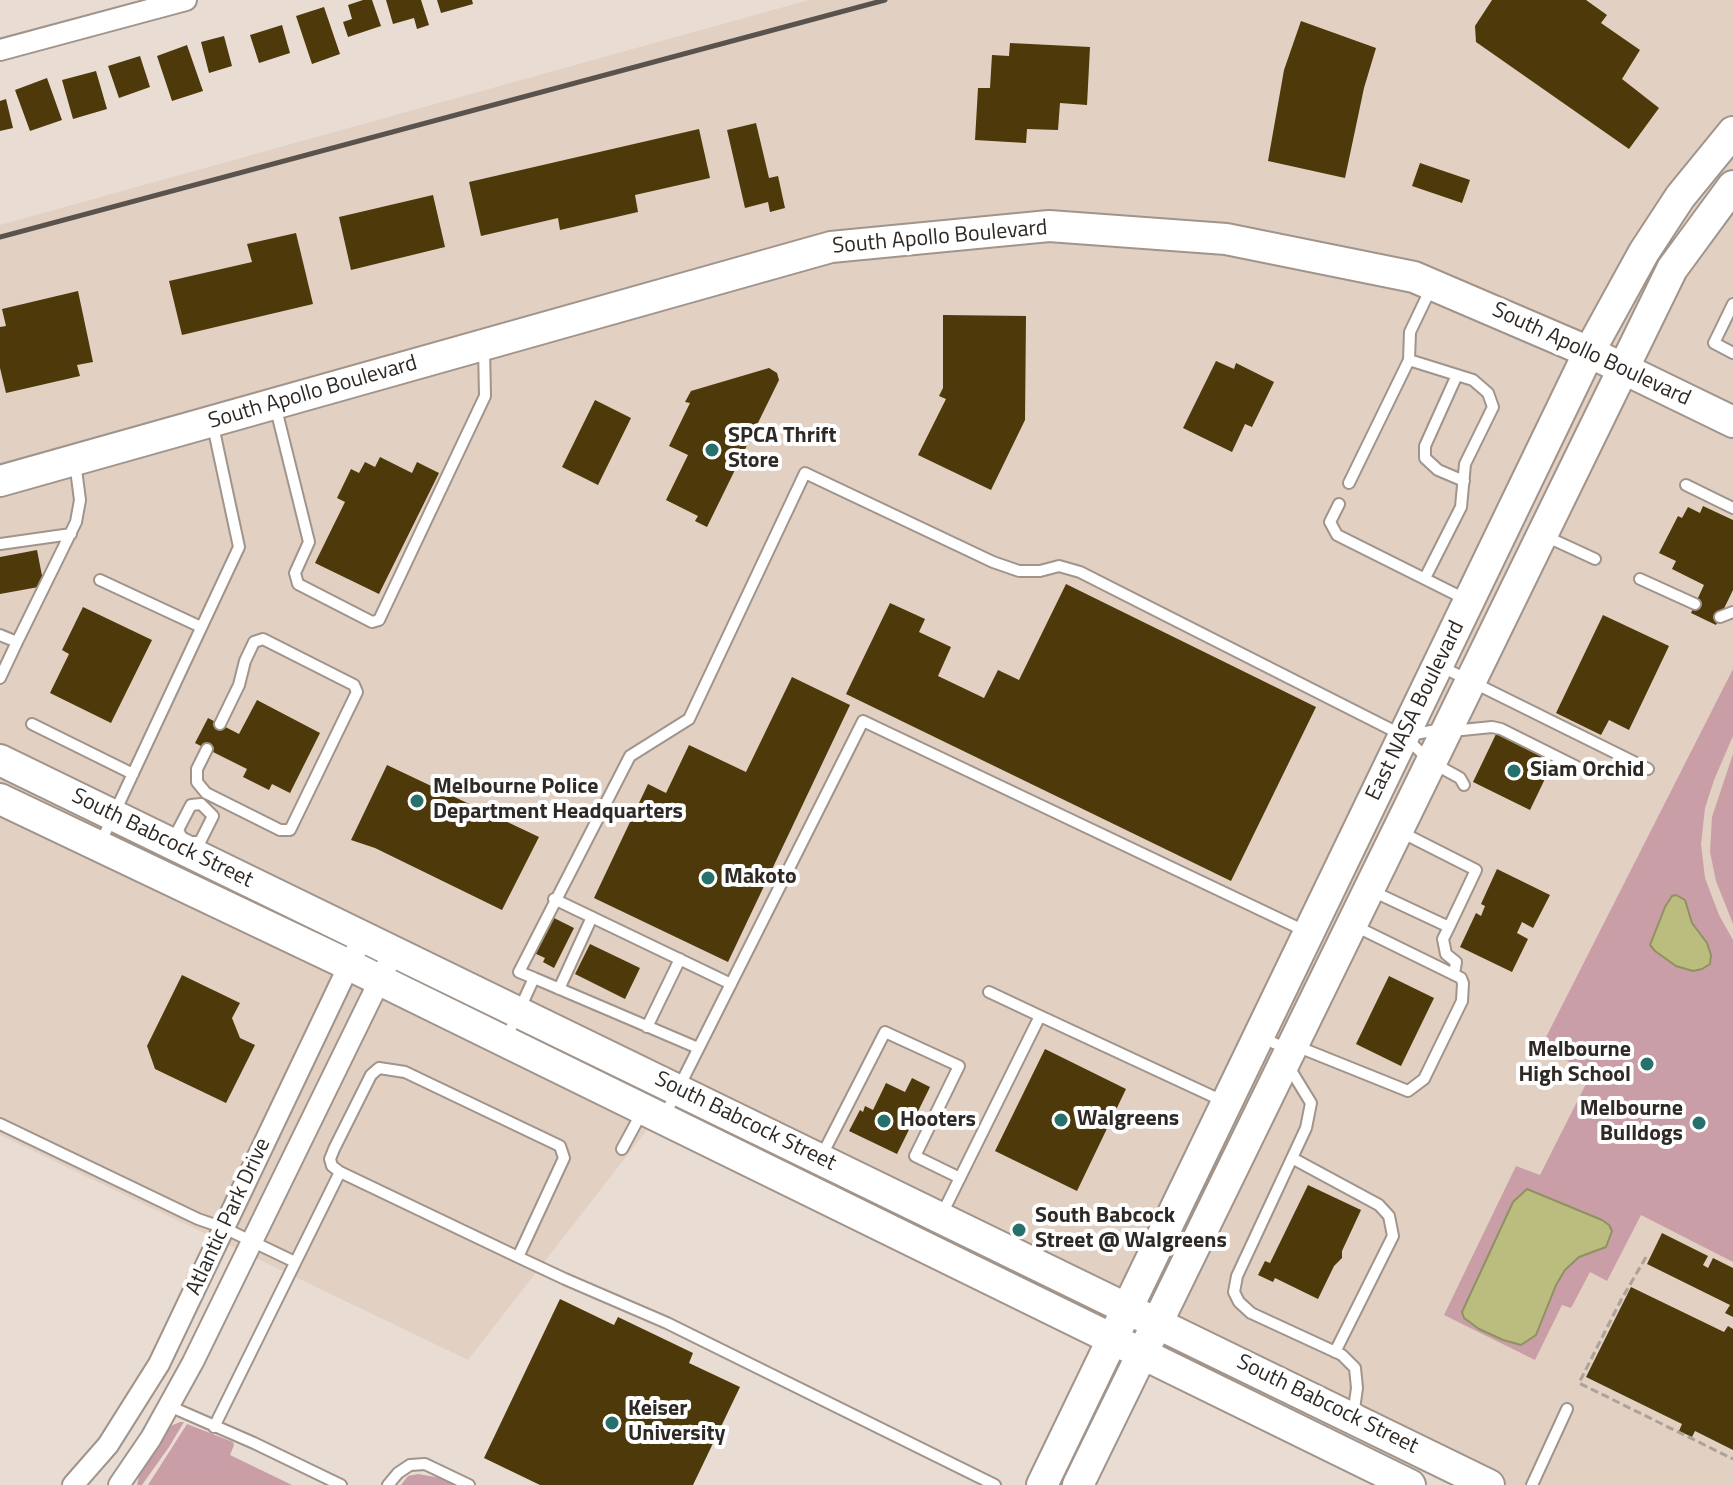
<!DOCTYPE html>
<html>
<head>
<meta charset="utf-8">
<style>
  body { margin:0 }
  canvas { display:block; background:#e9dcd3 }
</style>
</head>
<body>
<canvas width="1733" height="1485"></canvas>
<script>
const c = document.querySelector('canvas').getContext('2d');
c.lineJoin = 'round';
function fill(path, color) { c.fillStyle = color; c.fill(path, 'evenodd'); }
const toPath = rows => new Path2D(rows.map(r => 'M' + r).join(''));
function stroke(path, color, width, dash) { c.strokeStyle = color; c.lineWidth = width; c.lineCap = dash ? 'butt' : 'round'; c.setLineDash(dash || []); c.stroke(path); }
function drawText(font, color, halo, rows, align = 'center') {
  c.font = font + ' "Titillium Web",sans-serif'; c.lineWidth = 8; c.setLineDash([]); c.textBaseline = 'middle'; c.strokeStyle = halo; c.fillStyle = color; for (const [text, x, y, turn = 0] of rows) {
    c.save(); c.translate(x, y); c.rotate((+turn || 0) * Math.PI / 180); c.textAlign = isNaN(turn) ? turn : align; if (halo) c.strokeText(text, 0, 0); c.fillText(text, 0, 0); c.restore();
  }
}
const built = toPath([
  [809,0,1733,0,1733,1485,1488,1485,678,1090,468,1360,0,1135,0,225]
]);
const green = toPath([
  [1733,669,1733,736,1714,780,1705,808,1701,844,1705,878,1719,915,1733,940,1733,1262,1641,1215,1607,1281,1590,1272,1571,1308,1562,1305,1535,1360,1444,1315,1516,1166,1540,1175,1588,1080,1587,1071,1541,1047],
  [1733,754,1733,924,1716,881,1710,852,1712,817],
  [180,1422,184,1422,169,1447,142,1485,137,1485,140,1472,168,1427],
  [187,1424,233,1442,234,1445,230,1455,292,1485,148,1485],
  [418,1474,441,1478,456,1485,401,1485,408,1476]
]);
const water = toPath([
  [1676,895,1685,900,1692,923,1707,943,1711,955,1710,964,1702,969,1693,971,1676,966,1655,951,1650,945,1665,907,1672,896,1676,895],
  [1527,1189,1602,1220,1609,1225,1612,1231,1606,1247,1579,1257,1565,1270,1556,1285,1536,1335,1521,1345,1503,1340,1479,1329,1464,1318,1462,1312,1513,1202,1527,1189]
]);
const building = toPath([
  [363,0,372,0,381,26,348,37,343,22,352,19,348,5],
  [386,0,421,0,429,25,417,29,414,18,393,24],
  [437,0,472,0,473,4,441,13],
  [1492,0,1586,0,1607,15,1601,23,1640,50,1622,79,1659,108,1629,149,1476,42,1475,26],
  [324,7,340,54,312,64,296,16],
  [1301,21,1376,48,1364,88,1345,178,1268,161,1284,70],
  [282,25,290,53,259,63,250,35],
  [224,36,232,66,209,73,201,42],
  [1010,43,1090,47,1087,105,1060,103,1058,130,1027,129,1026,143,975,140,978,88,990,88,992,55,1009,56],
  [187,45,203,91,172,101,157,56],
  [140,56,150,87,119,98,108,66],
  [96,71,107,109,73,119,62,80],
  [47,78,62,120,30,131,15,90],
  [6,99,13,128,0,131,0,101],
  [756,123,769,178,778,176,785,208,770,212,768,202,745,208,727,130],
  [699,129,710,178,635,195,638,212,560,230,558,218,481,236,469,182],
  [1420,163,1470,180,1462,203,1412,186],
  [433,195,445,247,351,270,339,217],
  [296,233,313,304,182,335,169,281,252,262,247,244],
  [78,291,93,362,77,365,80,376,6,393,0,368,0,327,6,326,2,309],
  [943,315,1026,316,1025,420,991,490,918,455,946,399,939,396,943,388],
  [1216,361,1234,369,1236,363,1274,382,1252,427,1245,424,1232,452,1183,428],
  [769,368,777,373,779,380,707,527,695,521,698,516,666,500,688,455,669,446,690,403,685,402,691,391],
  [595,400,631,418,598,485,562,467],
  [380,457,412,473,417,462,439,473,379,594,315,563,345,502,337,498,351,469,359,473,365,462,375,467],
  [1703,506,1733,520,1733,590,1716,625,1691,613,1704,585,1672,569,1676,561,1659,553,1678,516,1682,518,1688,507,1700,513],
  [37,550,44,586,0,594,0,557],
  [1066,584,1316,707,1231,881,846,694,890,603,925,619,919,632,951,647,938,676,984,698,998,670,1019,680],
  [83,607,152,640,111,723,50,693,69,654,62,650],
  [1603,615,1669,646,1629,730,1609,720,1601,735,1556,713],
  [792,677,850,705,728,962,594,898,648,784,666,793,689,745,746,772],
  [257,700,320,733,290,793,272,784,269,790,243,777,247,769,195,743,208,718,239,734],
  [1497,732,1554,760,1530,810,1473,782],
  [387,765,539,837,502,910,375,848,351,840],
  [1497,869,1550,895,1533,928,1522,922,1517,933,1528,939,1512,972,1460,947,1476,913,1481,916,1485,906,1481,904],
  [552,917,574,928,554,968,543,962,545,958,534,953],
  [590,944,640,968,625,999,575,974],
  [182,975,240,1003,232,1018,240,1038,255,1045,226,1103,155,1069,147,1046],
  [1389,976,1434,998,1401,1066,1356,1044],
  [1045,1049,1126,1089,1077,1191,995,1151],
  [912,1078,930,1087,897,1154,849,1131,860,1110,863,1112,865,1106,873,1110,886,1083,905,1092],
  [1308,1185,1361,1210,1342,1251,1342,1258,1334,1266,1318,1299,1275,1278,1273,1282,1258,1275,1265,1261,1270,1263],
  [1662,1233,1708,1256,1703,1265,1708,1268,1713,1258,1733,1268,1733,1317,1725,1313,1730,1305,1647,1264],
  [1631,1287,1724,1332,1728,1326,1733,1329,1733,1450,1695,1431,1692,1437,1679,1431,1682,1424,1586,1377],
  [560,1299,614,1325,618,1317,693,1353,689,1363,740,1387,693,1485,540,1485,484,1458]
]);
const path = toPath([
  [1646,1257,1621,1300,1579,1383,1733,1459]
]);
const lane = toPath([
  [1733,304,1714,343,1733,353],
  [1409,360,1473,380,1488,393,1493,407,1465,464,1461,507,1425,578],
  [1457,375,1425,446,1425,458,1438,470,1464,481],
  [275,405,309,542,295,573,298,584,372,622,379,620,485,396,484,348],
  [1349,483,1409,360,1410,332,1432,286],
  [1686,485,1733,508],
  [1339,504,1330,522,1337,535,1467,600],
  [1543,535,1595,559],
  [0,544,71,534],
  [1640,579,1695,604],
  [100,580,201,627],
  [1720,617,1733,612],
  [0,635,17,642,0,678],
  [17,642,76,522,80,500,75,462],
  [1440,666,1648,769],
  [32,724,133,774],
  [1410,735,1447,728,1462,730,1492,727,1501,729,1577,767],
  [207,749,197,769,197,782,206,793,280,830,290,830,357,692,354,685,263,639,254,642,245,661,239,685,220,724],
  [183,840,178,830,191,805,201,804],
  [188,842,200,842,213,816,201,804],
  [100,844,239,547,213,426],
  [1370,890,1449,927,1476,870,1399,831],
  [554,899,731,984],
  [1449,927,1443,939,1446,954,1456,962,1454,974],
  [534,978,519,972,630,756,689,719,805,473,993,562,1019,571,1040,571,1059,566,1080,572,1404,736,1431,762,1460,778,1464,785],
  [559,989,592,917],
  [989,992,1040,1016],
  [647,1027,680,959],
  [1261,1037,1289,1050,1306,1050,1408,1091,1424,1079,1462,1001,1463,983,1461,978,1353,925],
  [506,1039,534,978,698,1048],
  [1291,1064,1292,1072,1311,1103,1306,1128,1237,1276,1234,1292,1239,1302,1251,1313,1342,1355,1355,1368,1357,1388,1353,1416],
  [664,1117,863,721,1305,931],
  [0,1124,198,1219,224,1228,295,1262],
  [622,1149,642,1112],
  [821,1157,885,1032,959,1066,915,1156,960,1178],
  [1292,1158,1379,1205,1389,1216,1393,1236,1335,1352],
  [941,1216,1040,1016,1225,1102],
  [518,1257,564,1158,560,1146,405,1072,379,1068,371,1075,334,1149,330,1159,332,1166,340,1172,518,1257,565,1279,667,1323,995,1485],
  [169,1406,254,1443,341,1485],
  [214,1427,340,1172],
  [388,1485,398,1473,410,1465,425,1464,469,1485],
  [1532,1485,1567,1409]
]);
const street = toPath([
  [0,50,186,0],
  [73,1485,108,1445,159,1364,363,936],
  [119,1485,151,1438,193,1362,394,951]
]);
const secondary = toPath([
  [0,481,831,247,1049,226,1226,239,1414,277,1589,352,1733,422],
  [0,760,1489,1485],
  [0,799,349,965,1410,1485],
  [1042,1485,1589,352,1644,252,1680,197,1733,132],
  [1078,1485,1672,269,1733,186]
]);
const rail = toPath([
  [0,237,885,0]
]);
const markers = [
  [712,450,8,"#27716c"],
  [1514,771,8,"#27716c"],
  [417,801,8,"#27716c"],
  [708,878,8,"#27716c"],
  [1647,1064,8,"#27716c"],
  [1061,1120,8,"#27716c"],
  [884,1121,8,"#27716c"],
  [1699,1123,8,"#27716c"],
  [1019,1230,8,"#27716c"],
  [612,1423,8,"#27716c"]
];
const streetNames = [
  ["South Apollo Boulevard",940,238,-5],
  ["South Apollo Boulevard",1591,355,25],
  ["South Apollo Boulevard",313,393,-16],
  ["East NASA Boulevard",1416,711,-64],
  ["South Babcock Street",162,839,26],
  ["South Babcock Street",745,1122,26],
  ["Atlantic Park Drive",229,1217,-65],
  ["South Babcock Street",1327,1405,26]
];
const poiNames = [
  ["SPCA Thrift",728,437],
  ["Store",728,462],
  ["Siam Orchid",1530,771],
  ["Melbourne Police",433,788],
  ["Department Headquarters",433,813],
  ["Makoto",724,878],
  ["Melbourne",1631,1051,"right"],
  ["High School",1631,1076,"right"],
  ["Melbourne",1683,1110,"right"],
  ["Bulldogs",1683,1135,"right"],
  ["Walgreens",1077,1120],
  ["Hooters",900,1121],
  ["South Babcock",1035,1217],
  ["Street @ Walgreens",1035,1242],
  ["Keiser",628,1410],
  ["University",628,1435]
];
fill(built, '#e2d0c2');
fill(green, '#ca9ea7');
fill(water, '#babd7e');
stroke(water, '#909163', 2);
fill(building, '#4d3909');
stroke(lane, '#a0948b', 14);
stroke(street, '#a0948b', 24);
stroke(secondary, '#a0948b', 34);
stroke(path, '#ada29b', 3, [8, 4]);
stroke(lane, '#fff', 10);
stroke(street, '#fff', 20);
stroke(secondary, '#fff', 30);
stroke(rail, '#59524d', 5);
for (const [x, y, r, color] of markers) { const dot = new Path2D(); dot.arc(x, y, r, 0, 2 * Math.PI); c.fillStyle = color; c.fill(dot); stroke(dot, '#fff', 3); }
drawText('22px', '#2e2925', '#fff', streetNames);
drawText('bold 22px', '#2e2925', '#fff', poiNames, 'left');
</script>
</body>
</html>
